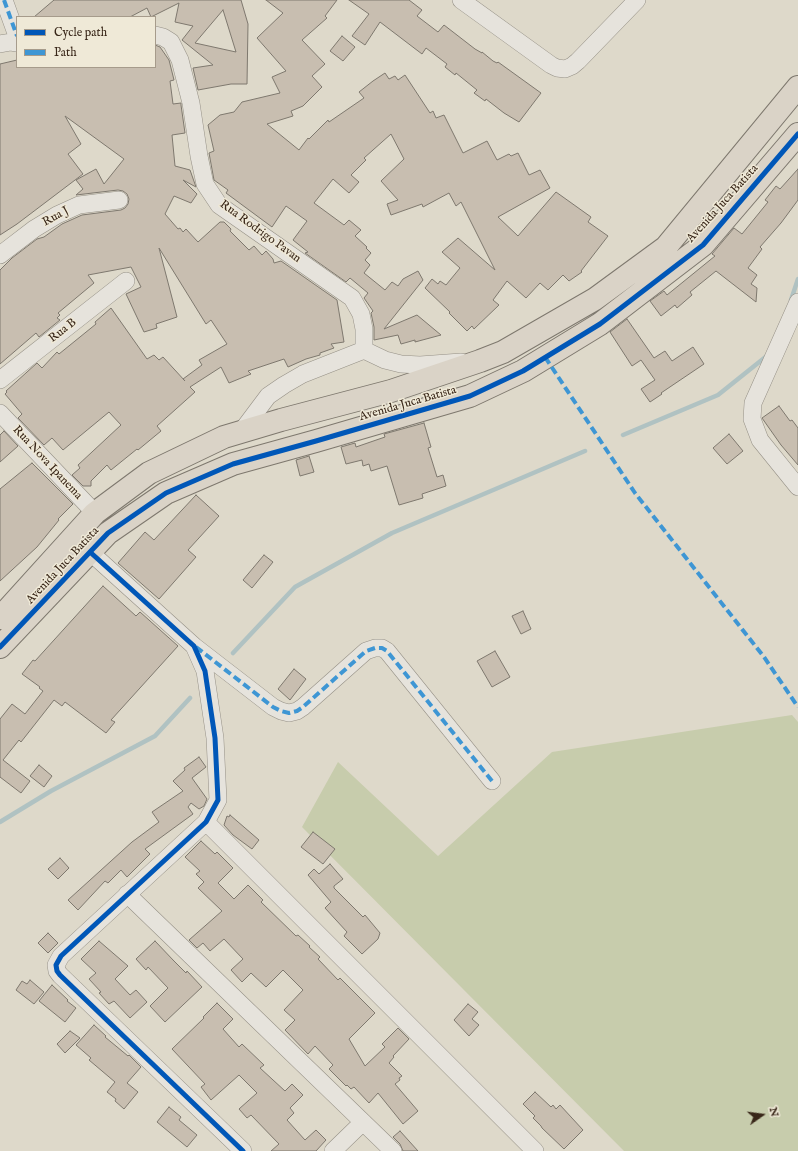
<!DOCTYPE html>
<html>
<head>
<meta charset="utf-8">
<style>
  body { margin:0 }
  #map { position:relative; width:798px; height:1151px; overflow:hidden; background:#ded9ca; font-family:"IM FELL English",serif }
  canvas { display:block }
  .legend { position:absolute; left:16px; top:16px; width:140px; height:52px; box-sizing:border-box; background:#efe9d7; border:1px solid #a69b8b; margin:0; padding:5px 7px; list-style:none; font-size:12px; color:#392719 }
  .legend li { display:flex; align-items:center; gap:8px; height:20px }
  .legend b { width:20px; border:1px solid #a69b8b }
  .north { position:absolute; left:742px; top:1095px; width:40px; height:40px; -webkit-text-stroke:3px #efe9d7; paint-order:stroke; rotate:76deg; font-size:11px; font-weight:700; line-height:16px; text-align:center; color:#392719 }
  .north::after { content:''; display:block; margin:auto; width:14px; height:18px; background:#392719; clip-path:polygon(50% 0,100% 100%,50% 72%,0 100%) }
</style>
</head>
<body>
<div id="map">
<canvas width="798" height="1151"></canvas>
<ul class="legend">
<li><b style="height:5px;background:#0057b8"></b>Cycle path</li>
<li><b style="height:5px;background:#3e96d4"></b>Path</li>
</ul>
<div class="north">N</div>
</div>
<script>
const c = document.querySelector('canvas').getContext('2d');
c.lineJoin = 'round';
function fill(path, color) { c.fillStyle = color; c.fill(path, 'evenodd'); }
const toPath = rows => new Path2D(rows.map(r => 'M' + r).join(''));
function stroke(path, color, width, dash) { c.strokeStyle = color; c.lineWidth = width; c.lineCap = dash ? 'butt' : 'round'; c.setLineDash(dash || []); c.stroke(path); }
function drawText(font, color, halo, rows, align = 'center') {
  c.font = font + ' "IM FELL English",serif'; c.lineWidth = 3; c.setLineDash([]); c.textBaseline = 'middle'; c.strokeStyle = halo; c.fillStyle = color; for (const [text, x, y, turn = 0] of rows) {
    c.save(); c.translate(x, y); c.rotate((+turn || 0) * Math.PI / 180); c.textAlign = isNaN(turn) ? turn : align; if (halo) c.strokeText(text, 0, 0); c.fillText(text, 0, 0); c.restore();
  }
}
const green = toPath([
  [792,715,798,722,798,1151,624,1151,302,827,338,762,438,856,552,752]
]);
const stream = toPath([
  [791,300,798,279],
  [623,435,718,395,768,355],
  [233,653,295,587,392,533,585,451],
  [0,822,51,791,155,736,190,698]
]);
const building = toPath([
  [54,0,241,0,248,24,247,84,231,84,198,90,193,68,213,65,182,40,193,26,175,22,179,3,151,17,147,8,130,17,34,17,54,0],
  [223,10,236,52,195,43,223,10],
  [266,0,337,0,325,16,327,18,302,40,325,64,312,76,322,87,303,106,291,111,293,116,267,124,299,150,308,138,309,139,328,120,329,122,364,98,359,92,373,81,385,73,389,79,395,76,398,80,405,75,430,113,433,111,436,118,444,115,463,153,487,141,497,160,509,154,511,156,518,153,529,175,540,170,550,188,498,217,518,236,556,192,591,217,588,222,608,236,581,271,582,272,569,281,563,275,548,290,540,283,526,298,507,281,493,300,499,305,474,329,472,326,467,331,449,313,450,312,425,288,432,279,438,284,440,281,446,285,460,268,442,252,458,238,495,270,461,202,456,206,449,193,423,207,422,204,391,215,387,204,398,200,381,181,404,159,391,134,364,158,366,160,351,175,359,182,349,193,333,179,314,203,344,225,349,220,361,230,355,236,367,247,366,248,371,253,365,260,370,265,364,273,385,290,392,282,398,286,403,279,418,271,423,280,384,329,417,315,441,335,415,342,415,340,401,344,398,335,374,340,374,327,371,313,373,311,364,298,368,293,350,278,346,282,305,253,308,252,293,240,307,221,286,206,272,227,226,193,228,190,214,180,209,153,214,151,208,125,220,115,234,112,242,102,280,93,272,77,286,71,257,38,283,13,266,0],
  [349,0,409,0,422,10,417,16,438,32,444,25,475,49,482,53,482,52,493,61,497,63,498,62,541,93,519,122,504,113,486,99,485,101,474,93,477,90,456,73,455,75,445,67,447,64,426,48,422,54,380,22,365,45,352,36,369,14,349,0],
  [342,36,355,47,343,61,330,51,342,36],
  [155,45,160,47,169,60,174,80,170,81,173,104,181,103,181,105,185,133,172,135,175,166,190,170,196,187,183,180,197,194,191,203,174,196,165,214,178,229,180,228,183,232,186,229,198,242,220,222,224,222,231,229,230,231,249,250,254,246,262,255,266,251,273,259,274,263,281,261,337,300,344,342,331,344,334,348,320,353,320,355,306,359,288,367,284,359,248,371,251,374,229,383,221,367,190,387,195,392,157,426,161,431,138,450,137,449,111,470,107,465,91,481,91,486,83,486,72,475,80,468,78,465,121,425,109,412,63,450,52,438,44,445,18,418,22,414,5,394,7,392,6,391,37,363,42,368,57,352,59,354,96,324,95,322,111,308,147,359,154,355,159,360,163,357,185,381,183,379,202,365,199,360,227,344,211,320,206,324,159,248,177,317,156,324,157,328,144,332,126,294,141,287,131,267,88,275,94,283,58,313,60,315,57,318,60,320,39,337,36,333,0,364,0,270,12,258,37,239,44,237,62,224,82,215,121,210,125,208,128,204,129,199,127,194,123,191,118,190,76,195,83,189,76,180,96,169,104,184,124,159,65,116,81,144,68,154,83,174,17,224,0,235,0,64,17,60,17,67,155,67,155,45],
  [798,169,798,200,781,223,760,247,762,249,748,268,757,275,751,284,757,288,756,302,716,271,690,292,692,295,677,308,675,305,661,316,650,301,664,291,667,295,715,256,712,254,734,228,742,234,768,202,765,200,776,186,780,189,798,169],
  [627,319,654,358,665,351,672,361,693,347,704,364,661,393,662,394,650,402,641,389,655,380,641,360,632,366,610,332,627,319],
  [779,406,790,421,792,420,798,428,798,465,781,445,762,418,779,406],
  [424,423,431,447,428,448,437,477,443,475,446,486,422,494,423,498,399,505,387,466,371,471,369,464,363,466,362,460,346,464,341,447,355,443,356,447,385,437,384,434,424,423],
  [4,431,18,446,0,462,0,435,4,431],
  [729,434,743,451,727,464,713,448,729,434],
  [309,456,314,472,300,476,296,460,309,456],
  [32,463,73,504,58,519,59,520,37,547,0,581,0,489,32,463],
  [196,495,219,516,188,550,196,557,159,599,118,563,145,532,154,540,196,495],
  [264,555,273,562,252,588,243,580,264,555],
  [103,586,136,616,140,612,178,646,111,720,115,722,106,733,65,702,62,706,54,700,21,742,19,740,3,760,30,781,21,793,0,777,0,719,12,704,25,714,43,691,39,688,40,687,22,674,33,660,35,661,103,586],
  [523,611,531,629,521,634,512,616,523,611],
  [495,651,510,677,492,687,477,661,495,651],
  [294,669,306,679,290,700,278,689,294,669],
  [199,757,206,767,192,778,207,799,204,806,199,809,191,803,188,807,193,814,145,849,150,854,127,877,121,870,108,883,105,881,78,910,68,900,132,842,159,822,152,812,183,791,173,781,185,770,184,768,199,757],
  [39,765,52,776,44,787,30,776,39,765],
  [230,815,259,840,252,849,233,835,224,825,227,816,229,817,230,815],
  [313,832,335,849,323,864,301,847,313,832],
  [201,841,215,854,217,852,233,868,218,883,234,899,248,885,263,900,261,902,296,936,298,935,310,946,309,947,320,957,318,959,338,980,340,978,375,1013,349,1039,365,1066,385,1047,382,1044,398,1028,409,1039,393,1056,394,1057,389,1063,402,1076,399,1078,400,1080,395,1084,418,1111,403,1124,378,1093,369,1103,354,1087,351,1089,347,1085,346,1086,329,1069,333,1065,315,1046,308,1054,285,1030,295,1020,284,1010,303,990,283,970,266,987,251,973,242,982,231,970,243,959,224,939,210,951,203,943,197,948,189,940,222,911,198,888,204,882,196,874,200,871,185,857,201,841],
  [60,858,69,868,58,879,48,869,60,858],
  [330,864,343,879,334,886,334,888,363,917,365,915,380,933,378,939,362,954,344,936,347,932,325,908,331,902,308,875,314,869,319,874,330,864],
  [48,933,58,943,48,953,38,943,48,933],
  [99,941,128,966,115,979,130,995,136,990,147,1002,130,1018,114,1001,109,1004,99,993,101,992,89,979,96,973,81,959,99,941],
  [155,941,174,961,186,973,187,971,202,987,165,1022,150,1006,168,988,148,967,146,970,136,959,155,941],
  [30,980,44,992,34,1004,16,990,22,981,27,984,30,980],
  [52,985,68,1000,67,1001,76,1008,65,1022,39,1001,52,985],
  [217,1003,233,1019,223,1029,239,1047,242,1044,264,1065,260,1068,285,1091,292,1084,303,1095,290,1108,294,1113,287,1120,305,1140,316,1130,326,1140,316,1151,271,1151,279,1144,251,1115,247,1118,239,1109,257,1093,239,1075,211,1100,201,1087,205,1084,172,1049,204,1018,203,1017,217,1003],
  [468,1004,478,1012,472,1019,479,1025,469,1036,454,1020,468,1004],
  [94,1025,106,1036,105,1037,128,1056,129,1055,141,1067,127,1083,138,1092,124,1109,115,1101,116,1099,107,1092,115,1082,89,1060,91,1058,76,1045,94,1025],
  [70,1031,80,1038,65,1053,57,1044,70,1031],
  [535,1092,551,1107,553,1105,556,1109,560,1105,583,1130,564,1149,542,1128,541,1126,533,1118,535,1116,523,1104,535,1092],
  [169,1107,181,1117,179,1120,197,1135,187,1147,157,1122,169,1107],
  [400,1131,418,1151,403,1151,400,1144,393,1137,400,1131]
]);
const minor = toPath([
  [4,0,17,36],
  [461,0,551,65,557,68,565,69,572,66,578,61,637,0],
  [155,35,163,37,171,42,180,60,191,103,199,156,205,184,219,205,352,298,361,314,364,329,364,350],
  [0,44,11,42,17,43],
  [0,255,34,229,57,215,79,205,119,200],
  [798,302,753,403,752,419,760,440,798,487],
  [0,380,126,281],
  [0,413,95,513],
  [241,432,268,396,284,385,303,374,364,350,385,360,401,364,420,365,461,362],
  [90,552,194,646,205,671,215,738,218,800,206,822,61,956,56,965,57,971,60,975,243,1151],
  [194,646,273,707,281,711,289,713,297,711,303,707,366,651,375,648,382,648,387,651,492,781],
  [206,822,535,1151],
  [127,894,393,1151],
  [333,1151,363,1122]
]);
const major = toPath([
  [0,618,95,513,149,473,224,437,281,420,391,391,480,361,503,352,595,299,666,247,798,87],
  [0,647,108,533,166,493,233,464,316,441,470,396,523,371,600,324,703,245,798,134]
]);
const quiet = toPath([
  [4,0,17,36],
  [545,357,635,493,764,657,798,707],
  [196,647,273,707,281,711,289,713,297,711,303,707,366,651,375,648,382,648,387,651,492,781]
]);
const cycleway = toPath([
  [90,552,194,646,205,671,215,738,218,800,206,822,61,956,56,965,57,971,60,975,243,1151],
  [0,647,108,533,166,493,233,464,316,441,470,396,523,371,600,324,703,245,798,134]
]);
const streetNames = [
  ["Avenida Juca Batista",723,204,-48],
  ["Rua J",56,217,-29],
  ["Rua Rodrigo Pavan",260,232,36],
  ["Rua B",63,331,-38],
  ["Avenida Juca Batista",408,404,-16],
  ["Rua Nova Ipanema",47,463,47],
  ["Avenida Juca Batista",63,566,-47]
];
fill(green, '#c7ccac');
stroke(stream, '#b0c2c2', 4.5);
fill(building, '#c8beb0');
stroke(building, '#7e786e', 1);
stroke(minor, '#959086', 18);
stroke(major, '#7e786e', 24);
stroke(minor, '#e6e3dc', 17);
stroke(major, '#dad3c7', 22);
stroke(quiet, '#3e96d4', 4, [8, 4]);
stroke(cycleway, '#0057b8', 5);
drawText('12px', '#392719', '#efe9d7', streetNames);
</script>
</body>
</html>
